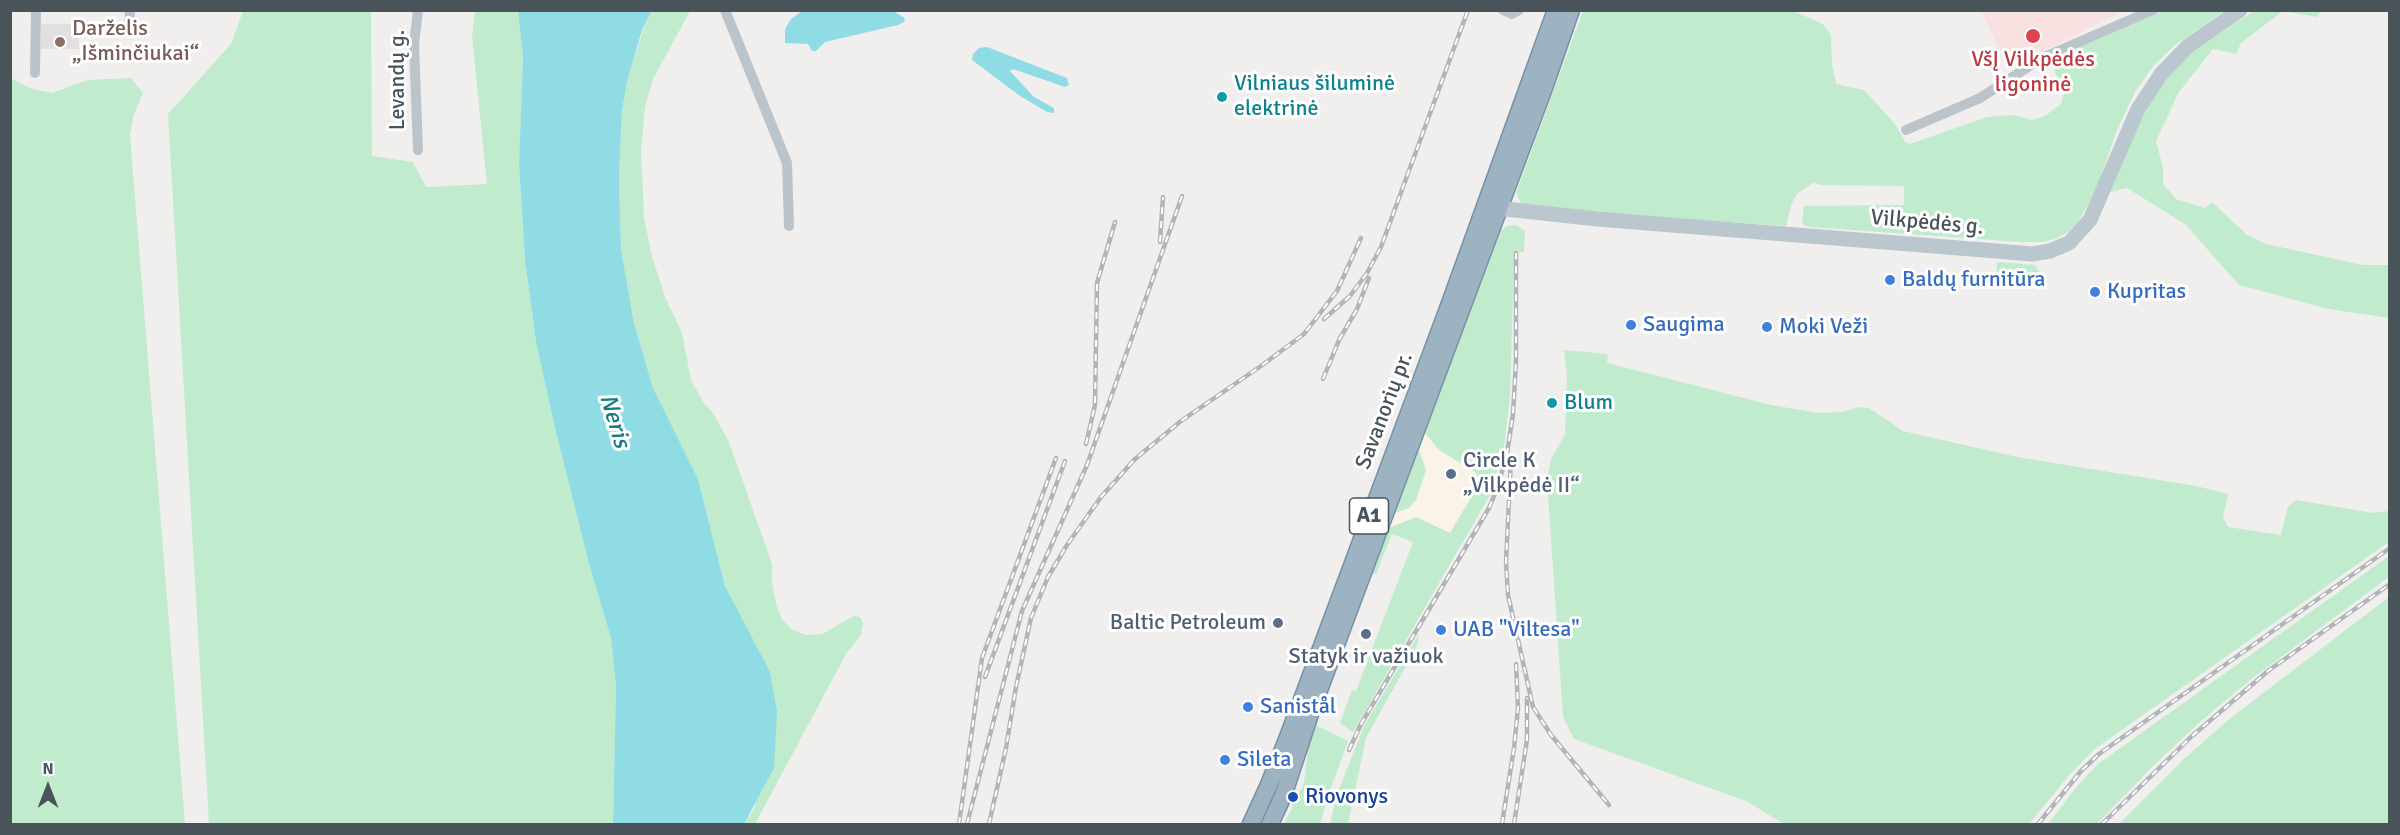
<!DOCTYPE html>
<html>
<head>
<meta charset="utf-8">
<style>
  body { margin:0 }
  #map { position:relative; width:2400px; height:835px; overflow:hidden; background:#f1eeee; font-family:Signika,sans-serif }
  canvas { display:block }
  .frame { position:absolute; inset:0; border:12px solid #48535a; pointer-events:none }
  .north { position:absolute; left:18px; top:757px; width:60px; height:60px; -webkit-text-stroke:4px #fff; paint-order:stroke; rotate:0deg; font-size:16px; font-weight:700; line-height:24px; text-align:center; color:#48535a }
  .north::after { content:''; display:block; margin:auto; width:21px; height:27px; background:#48535a; clip-path:polygon(50% 0,100% 100%,50% 72%,0 100%) }
</style>
</head>
<body>
<div id="map">
<canvas width="2400" height="835"></canvas>
<div class="frame"></div>
<div class="north">N</div>
</div>
<script>
const c = document.querySelector('canvas').getContext('2d');
c.lineJoin = 'round';
function fill(path, color) { c.fillStyle = color; c.fill(path, 'evenodd'); }
const toPath = rows => new Path2D(rows.map(r => 'M' + r).join(''));
function stroke(path, color, width, dash) { c.strokeStyle = color; c.lineWidth = width; c.lineCap = dash ? 'butt' : 'round'; c.setLineDash(dash || []); c.stroke(path); }
function drawText(font, color, halo, rows, align = 'center') {
  c.font = font + ' Signika,sans-serif'; c.lineWidth = 6; c.setLineDash([]); c.textBaseline = 'middle'; c.strokeStyle = halo; c.fillStyle = color; for (const [text, x, y, turn = 0] of rows) {
    c.save(); c.translate(x, y); c.rotate((+turn || 0) * Math.PI / 180); c.textAlign = isNaN(turn) ? turn : align; if (halo) c.strokeText(text, 0, 0); c.fillText(text, 0, 0); c.restore();
  }
}
const commercial = toPath([
  [1425,433,1439,450,1475,472,1478,476,1477,488,1450,533,1416,517,1389,528]
]);
const education = toPath([
  [41,24,79,24,79,49,41,49]
]);
const medical = toPath([
  [1981,11,2123,11,2009,69]
]);
const green = toPath([
  [243,11,371,11,372,156,413,162,426,187,487,184,472,36,475,11,518,11,523,57,519,163,525,260,536,342,554,424,589,564,611,638,616,687,613,824,209,824,168,114,231,44],
  [652,11,690,11,653,79,645,107,641,151,644,217,651,253,665,297,682,333,691,380,703,402,713,413,729,442,772,564,772,582,776,604,782,619,791,629,806,635,822,634,854,616,860,617,863,623,861,635,846,654,755,824,744,824,755,807,739,616,725,586,698,479,653,388,634,323,621,249,619,177,622,111,627,82,643,30],
  [1583,11,1793,11,1823,24,1831,35,1832,64,1836,84,1864,90,1895,124,1905,142,1910,144,1987,117,2013,115,2032,120,2045,116,2061,104,2064,93,2054,70,2061,55,2163,11,2224,11,2175,45,2154,65,2136,90,2117,130,2096,190,2078,222,2068,232,2055,239,2041,242,2022,242,1809,227,1802,224,1804,206,1904,205,1904,186,1820,185,1814,182,1797,194,1791,205,1786,226,1626,215,1527,206,1521,203,1516,193,1519,185],
  [2254,11,2321,11,2317,17,2283,11,2241,43,2236,54,2213,49,2179,92,2156,141,2163,168,2163,184,2176,199,2205,208,2212,202,2246,234,2266,244,2363,265,2389,265,2389,318,2329,309,2239,285,2185,224,2127,188,2110,192,2143,116,2157,89,2172,71,2196,49],
  [11,78,29,88,52,93,88,80,131,78,143,93,134,114,130,135,185,824,11,824],
  [1516,225,1525,231,1524,252,1514,253,1510,397,1504,448,1490,495,1353,732,1340,723,1352,690,1356,691,1413,542,1392,534,1376,574,1372,573,1389,528,1416,517,1450,533,1477,488,1478,476,1475,472,1439,450,1425,433,1501,231,1507,226],
  [1997,262,2034,265,2041,273,2041,287,1996,285],
  [1564,350,1608,354,1607,363,1771,405,1819,413,1842,412,1859,407,1869,408,1903,431,2017,457,2196,486,2228,494,2223,518,2228,527,2281,535,2288,507,2296,500,2373,513,2389,511,2389,542,2096,748,2071,773,2029,824,1784,824,1746,801,1574,739,1563,717,1547,479,1551,460,1565,434,1567,376],
  [1419,450,1426,470,1416,500,1409,508,1395,513],
  [2389,556,2389,577,2254,677,2202,720,2152,767,2097,824,2048,824,2078,785,2098,764],
  [2389,597,2389,824,2119,824,2183,760,2228,720],
  [1419,634,1417,646,1366,738,1348,824,1330,824,1337,794,1364,726],
  [1316,725,1348,741,1329,793,1320,824,1284,824,1304,783,1309,743]
]);
const water = toPath([
  [518,11,652,11,642,30,627,82,622,111,619,177,621,249,634,323,653,388,698,479,725,586,770,672,777,712,774,768,744,824,613,824,616,687,611,638,589,564,554,424,536,342,525,260,519,163,523,57],
  [802,11,893,11,905,18,904,22,898,25,825,42,816,51,812,51,808,44,785,43,785,29,791,19],
  [987,47,1067,78,1069,85,1065,87,1013,69,1010,71,1034,97,1054,108,1054,113,1047,112,1020,96,972,60,973,54,979,48]
]);
const minor = toPath([
  [725,10,787,163,789,226],
  [1503,10,1512,14,1519,10],
  [129,28,130,10],
  [35,73,36,10],
  [1906,130,1980,98,2042,58,2153,10],
  [418,150,414,44,418,10]
]);
const secondary = toPath([
  [1487,207,1597,219,1984,250,2032,254,2050,251,2069,243,2090,220,2138,109,2161,74,2188,46,2240,10]
]);
const trunk = toPath([
  [1251,824,1268,787,1288,737,1449,306,1556,10],
  [1270,824,1283,796,1309,717,1544,88,1571,10]
]);
const rail = toPath([
  [1160,242,1163,197],
  [1324,319,1350,296,1367,273,1381,247,1468,10],
  [1323,379,1339,340,1357,309,1369,278],
  [1086,444,1095,405,1097,283,1115,222],
  [1511,459,1506,562,1508,595,1533,707,1551,735,1609,805],
  [985,677,1065,461],
  [1349,750,1361,724,1489,508,1497,489,1507,454,1513,414,1516,362,1516,253],
  [959,824,982,658,1056,458],
  [967,824,1022,611,1087,465,1182,196],
  [989,824,1006,748,1016,687,1031,618,1048,577,1067,545,1101,497,1135,459,1181,421,1261,366,1304,334,1337,291,1361,238],
  [1502,824,1514,748,1518,708,1516,664],
  [1514,824,1527,740,1527,698],
  [2038,824,2081,771,2099,754,2390,548],
  [2102,824,2192,736,2268,671,2390,584]
]);
const markers = [
  [2033,36,8,"#e0444e"],
  [60,42,6,"#8d6e63"],
  [1222,97,6,"#0f9aa8"],
  [1890,280,6,"#3f7fe0"],
  [2095,292,6,"#3f7fe0"],
  [1631,325,6,"#3f7fe0"],
  [1767,327,6,"#3f7fe0"],
  [1552,403,6,"#0f9aa8"],
  [1451,474,6,"#5c6f8a"],
  [1278,623,6,"#5c6f8a"],
  [1441,630,6,"#3f7fe0"],
  [1366,634,6,"#5c6f8a"],
  [1248,707,6,"#3f7fe0"],
  [1225,760,6,"#3f7fe0"],
  [1293,797,6,"#1a4fb4"]
];
const shields = [
  [1369,516,39]
];
const shieldNames = [
  ["A1",1369,516]
];
const educationNames = [
  ["Darželis",72,29],
  ["„Išminčiukai“",72,54]
];
const healthNames = [
  ["VšĮ Vilkpėdės",2033,60],
  ["ligoninė",2033,85]
];
const streetNames = [
  ["Levandų g.",398,80,-90],
  ["Vilkpėdės g.",1927,223,5],
  ["Savanorių pr.",1385,411,-69]
];
const cultureNames = [
  ["Vilniaus šiluminė",1234,84],
  ["elektrinė",1234,109],
  ["Blum",1564,403]
];
const shopNames = [
  ["Baldų furnitūra",1902,280],
  ["Kupritas",2107,292],
  ["Saugima",1643,325],
  ["Moki Veži",1779,327],
  ["UAB \"Viltesa\"",1453,630],
  ["Sanistål",1260,707],
  ["Sileta",1237,760]
];
const serviceNames = [
  ["Circle K",1463,461],
  ["„Vilkpėdė II“",1463,486],
  ["Baltic Petroleum",1266,623,"right"],
  ["Statyk ir važiuok",1366,657,"center"]
];
const transitNames = [
  ["Riovonys",1305,797]
];
const waterNames = [
  ["Neris",614,421,73]
];
fill(commercial, '#faf3e8');
fill(education, '#e1dfe0');
fill(medical, '#f9e0e1');
fill(green, '#c0ebcc');
fill(water, '#90dce5');
stroke(trunk, '#7591a5', 19);
stroke(minor, '#bbc4ca', 10);
stroke(secondary, '#bbc7cf', 15);
stroke(trunk, '#9db3c2', 16);
stroke(rail, '#b1b4b8', 4.5);
stroke(rail, '#fff', 2, [7]);
for (const [x, y, r, color] of markers) { const dot = new Path2D(); dot.arc(x, y, r, 0, 2 * Math.PI); c.fillStyle = color; c.fill(dot); stroke(dot, '#fff', 2); }
for (const [x, y, w] of shields) { const box = new Path2D(); box.roundRect(x - w / 2, y - 18, w, 36, 4.5); c.fillStyle = '#fff'; c.fill(box); stroke(box, '#48535a', 1.5); }
drawText('bold 21px', '#48535a', null, shieldNames);
drawText('22px', '#785e54', '#fff', educationNames, 'left');
drawText('22px', '#be3a42', '#fff', healthNames);
drawText('22px', '#48535a', '#fff', streetNames);
drawText('22px', '#0d838f', '#fff', cultureNames, 'left');
drawText('22px', '#366cbe', '#fff', shopNames, 'left');
drawText('22px', '#4e5e75', '#fff', serviceNames, 'left');
drawText('22px', '#164399', '#fff', transitNames, 'left');
drawText('italic 24px', '#167d88', '#fff', waterNames);
</script>
</body>
</html>
